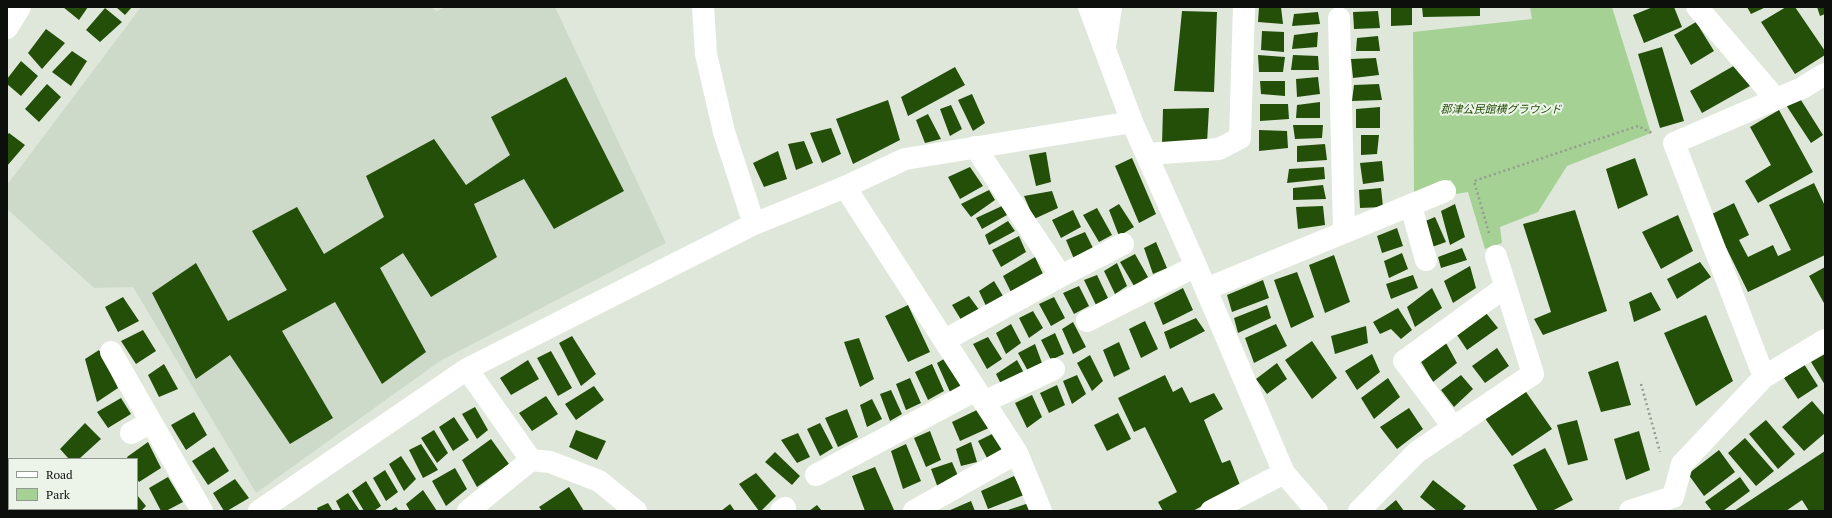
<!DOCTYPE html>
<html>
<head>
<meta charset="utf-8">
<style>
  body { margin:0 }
  #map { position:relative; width:1832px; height:518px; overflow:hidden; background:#dfe7db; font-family:"PT Serif",serif }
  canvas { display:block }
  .frame { position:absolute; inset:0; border:8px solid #0d0f0c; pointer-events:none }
  .legend { position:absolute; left:8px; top:458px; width:130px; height:52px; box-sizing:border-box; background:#ecf4e9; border:1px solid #939891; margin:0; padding:5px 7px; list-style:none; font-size:12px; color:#0d0f0c }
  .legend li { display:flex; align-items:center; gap:8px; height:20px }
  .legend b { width:20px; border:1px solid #939891 }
</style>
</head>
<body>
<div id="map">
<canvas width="1832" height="518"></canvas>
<div class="frame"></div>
<ul class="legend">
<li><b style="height:5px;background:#fff"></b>Road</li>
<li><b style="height:11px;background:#a6d195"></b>Park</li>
</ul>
</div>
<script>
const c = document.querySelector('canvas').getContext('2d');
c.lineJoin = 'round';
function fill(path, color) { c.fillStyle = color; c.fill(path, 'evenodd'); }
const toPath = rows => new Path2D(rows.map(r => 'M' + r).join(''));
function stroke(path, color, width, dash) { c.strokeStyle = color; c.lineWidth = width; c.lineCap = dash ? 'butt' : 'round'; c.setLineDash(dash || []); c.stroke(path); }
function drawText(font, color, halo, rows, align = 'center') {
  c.font = font + ' "PT Serif","Noto Sans JP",serif'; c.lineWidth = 4; c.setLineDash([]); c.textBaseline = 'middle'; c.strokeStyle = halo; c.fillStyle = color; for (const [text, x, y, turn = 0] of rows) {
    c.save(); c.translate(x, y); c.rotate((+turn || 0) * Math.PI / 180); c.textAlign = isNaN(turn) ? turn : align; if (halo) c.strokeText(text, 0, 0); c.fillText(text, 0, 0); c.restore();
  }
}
const built = toPath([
  [141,7,430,7,437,11,446,7,555,7,666,243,440,361,256,493,133,287,94,288,7,209,7,185]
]);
const green = toPath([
  [1530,7,1612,7,1651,133,1567,166,1538,212,1500,227,1502,243,1485,249,1468,192,1456,194,1451,180,1414,193,1413,32,1532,19]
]);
const building = toPath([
  [63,7,88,7,79,20],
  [116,7,132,7,125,15],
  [1259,7,1281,7,1283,24,1258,22],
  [1391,7,1412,7,1412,25,1391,26],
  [1422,7,1480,7,1480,16,1423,17],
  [1653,7,1674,7,1682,27,1644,43,1633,15],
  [1747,7,1766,7,1751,14],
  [1786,7,1795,7,1825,51,1825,55,1795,74,1761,22],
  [1817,7,1825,7,1825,14,1820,16],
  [105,8,122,22,100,42,86,30],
  [1182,11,1217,12,1214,92,1174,91],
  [1378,11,1380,28,1354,29,1353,12],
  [1318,12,1320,24,1292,26,1294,14],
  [1696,22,1714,51,1691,65,1674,35],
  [46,29,65,43,42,69,28,53],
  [1262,31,1284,32,1284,52,1261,50],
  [1318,32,1317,47,1292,49,1294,35],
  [1378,36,1380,51,1356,51,1357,38],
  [1662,47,1684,121,1660,128,1638,54],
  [72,51,87,61,71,86,52,72],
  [1258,55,1285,57,1283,72,1259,72],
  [1293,55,1318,56,1319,70,1291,70],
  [1376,58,1379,75,1353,78,1351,59],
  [21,61,38,76,21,96,7,84,7,79],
  [1737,64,1750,86,1702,113,1690,91],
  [955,67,965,85,908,116,901,97],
  [566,77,624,191,554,229,524,179,474,204,497,257,431,297,403,253,380,268,426,352,382,384,335,302,282,331,333,418,290,444,230,355,196,379,152,293,196,263,228,321,287,290,252,231,297,207,324,254,384,217,366,176,434,139,466,185,510,155,491,117],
  [1318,77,1320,94,1297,97,1296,79],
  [1260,81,1285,81,1285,96,1261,94],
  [47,84,61,97,39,122,25,109],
  [1379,84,1382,100,1352,101,1354,85],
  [972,94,985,123,973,131,958,100],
  [1799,97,1823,135,1811,143,1786,105],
  [888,100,900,140,853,164,836,119],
  [1320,102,1320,118,1296,118,1297,105],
  [1260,104,1288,104,1289,119,1260,121],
  [951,105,962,129,950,136,940,109],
  [1380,107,1380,128,1356,128,1356,109],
  [1209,108,1207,143,1162,144,1163,109],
  [1779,110,1813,172,1758,203,1745,181,1771,165,1750,127],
  [928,114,941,139,925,143,916,120],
  [1293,125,1323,125,1322,138,1295,139],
  [831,128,841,154,822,163,810,133],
  [1259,130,1287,131,1288,148,1259,151],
  [9,133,25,145,7,166,7,135],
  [1361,135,1379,135,1377,154,1361,155],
  [804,141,813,163,796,170,788,144],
  [1325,144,1327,160,1297,162,1297,146],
  [778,151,787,179,764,187,753,163],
  [1046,152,1051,182,1036,186,1029,155],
  [1132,158,1156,214,1139,223,1115,166],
  [1635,158,1648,195,1618,209,1606,169],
  [1382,161,1384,181,1363,184,1360,163],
  [970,167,983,186,960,199,948,177],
  [1324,167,1325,179,1287,183,1289,169],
  [1814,183,1825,206,1825,255,1748,292,1710,215,1734,203,1749,235,1739,240,1748,257,1773,245,1778,256,1791,250,1769,205],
  [1323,185,1326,199,1293,200,1293,188],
  [1381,188,1383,207,1360,208,1359,190],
  [989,190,995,200,971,217,961,204],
  [1052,191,1058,208,1034,219,1024,196],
  [1119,204,1134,227,1119,236,1109,210],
  [1455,204,1465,237,1450,245,1441,211],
  [1002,206,1007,215,982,229,976,218],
  [1323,206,1325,225,1298,229,1296,207],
  [1097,208,1112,235,1099,242,1083,215],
  [1073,210,1081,227,1061,238,1052,220],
  [1575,210,1607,311,1543,335,1534,319,1551,312,1523,224],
  [1678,215,1693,251,1661,269,1642,232],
  [1435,217,1446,242,1432,247,1423,222],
  [1008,221,1015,231,989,245,985,235],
  [1397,228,1403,246,1382,253,1377,236],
  [1085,232,1093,248,1074,259,1066,240],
  [1019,236,1026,252,1001,267,992,250],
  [1156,242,1167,268,1153,274,1144,248],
  [1462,248,1467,260,1441,268,1438,257],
  [1402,253,1408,269,1389,278,1384,261],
  [1135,254,1148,277,1134,286,1120,262],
  [1334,255,1350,302,1325,313,1309,265],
  [1035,257,1043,274,1012,294,1003,276],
  [1700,262,1711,277,1677,299,1667,279],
  [1117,263,1127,286,1115,294,1104,271],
  [1470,266,1476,288,1453,303,1444,281],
  [1825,267,1825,305,1809,276],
  [1297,272,1314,317,1291,328,1274,280],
  [1097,275,1108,298,1096,305,1084,280],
  [1413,275,1418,288,1391,299,1386,284],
  [1263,280,1269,298,1232,312,1227,295],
  [994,281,1003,296,986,306,979,291],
  [1079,286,1089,306,1074,314,1063,293],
  [1183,288,1193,310,1163,325,1154,303],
  [1432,288,1442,308,1415,327,1407,307],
  [1651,292,1661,310,1634,322,1629,302],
  [969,296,980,311,963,323,952,305],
  [123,297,139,321,118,332,105,307],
  [1054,297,1065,318,1051,326,1039,304],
  [908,305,930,352,908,362,885,316],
  [1267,305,1271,318,1238,333,1234,318],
  [1398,308,1412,330,1401,339,1391,329,1380,334,1373,322],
  [1033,311,1043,328,1029,338,1019,318],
  [1486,313,1498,328,1467,350,1457,335],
  [1706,315,1733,381,1696,406,1664,333],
  [1196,318,1205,331,1170,349,1164,332],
  [1145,321,1158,349,1141,358,1129,329],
  [1073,322,1086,347,1073,354,1062,329],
  [1011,324,1021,343,1006,354,996,333],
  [1276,324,1287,346,1254,363,1245,338],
  [1366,326,1368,343,1335,354,1331,336],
  [143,330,156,351,136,364,121,341],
  [1055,333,1064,354,1051,360,1041,340],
  [572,336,596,374,581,386,559,343],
  [988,337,1002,359,987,369,973,344],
  [859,338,874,379,860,387,844,342],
  [1312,341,1337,378,1312,399,1285,360],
  [1119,342,1130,369,1114,377,1103,350],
  [1446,343,1457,363,1433,382,1420,360],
  [1035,344,1042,363,1028,371,1018,353],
  [1497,348,1509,366,1485,383,1472,366],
  [99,350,118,388,97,402,85,359],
  [551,351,572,388,558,396,537,358],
  [1372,354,1380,372,1357,390,1345,371],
  [1825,354,1825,385,1811,362],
  [1090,355,1103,381,1092,391,1077,363],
  [949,356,963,384,950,392,937,363],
  [528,360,539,379,511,395,500,378],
  [1017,360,1024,373,1001,384,996,374],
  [1618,361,1631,405,1601,412,1588,372],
  [1277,363,1287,379,1267,394,1256,379],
  [164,364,178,389,159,397,148,375],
  [932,364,944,391,928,400,915,372],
  [1804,364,1818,386,1798,399,1784,378],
  [1077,375,1086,394,1072,404,1063,381],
  [1165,375,1173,392,1182,387,1190,403,1214,393,1223,409,1204,420,1222,463,1230,460,1240,485,1193,511,1163,511,1158,502,1177,492,1145,427,1134,432,1118,398],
  [1461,375,1473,389,1454,407,1441,390],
  [910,378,921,403,906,410,896,384],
  [1388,378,1400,397,1374,419,1361,398],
  [1057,385,1065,405,1049,413,1040,393],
  [594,386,604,400,576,420,565,404],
  [1524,389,1552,429,1512,456,1484,417],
  [891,390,902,414,890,421,880,394],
  [1032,395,1042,417,1027,428,1015,403],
  [546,396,558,414,532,431,519,413],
  [121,398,131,414,108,428,97,412],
  [872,399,882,419,867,427,860,405],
  [1812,401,1825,416,1825,433,1804,451,1782,427],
  [475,407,488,430,477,439,462,414],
  [981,408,991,427,960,441,952,422],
  [1409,408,1423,429,1397,449,1380,427],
  [847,409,858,437,838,447,825,418],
  [194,412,207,435,186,450,171,425],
  [1118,413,1131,439,1107,451,1094,425],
  [454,417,469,440,453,451,439,427],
  [1577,420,1588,460,1568,465,1557,425],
  [1766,420,1795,454,1778,469,1749,434],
  [85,423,101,439,79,459,69,459,60,449],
  [820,423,833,448,820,456,807,429],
  [434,430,448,453,437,463,421,438],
  [576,430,606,441,597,460,569,447],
  [930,431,941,460,926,467,914,438],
  [1639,431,1650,470,1626,480,1614,439],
  [996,432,1005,448,987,458,978,441],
  [798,433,810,457,797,463,781,440],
  [1745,438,1774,471,1756,486,1728,453],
  [491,439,509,464,477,487,462,460],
  [148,442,161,468,139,482,137,479,137,459,128,459,127,457],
  [971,442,977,462,961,466,956,449],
  [421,444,438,470,423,478,409,450],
  [906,444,921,481,903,489,891,451],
  [214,447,229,471,208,485,192,461],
  [1545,448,1573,500,1552,511,1538,511,1513,465],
  [1719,450,1735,472,1704,496,1688,474],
  [1825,451,1825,511,1809,511,1802,500,1786,511,1734,511],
  [775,452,800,476,792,485,765,462],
  [401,456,416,479,404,491,389,464],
  [952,462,959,478,938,488,931,469],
  [875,467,894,510,892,511,865,511,852,476],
  [455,468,467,489,446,506,432,481],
  [385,470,398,492,386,501,373,478],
  [756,473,776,496,761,511,759,511,739,484],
  [1014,476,1024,495,988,509,981,491],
  [168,477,183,502,166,511,161,511,149,488],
  [1740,477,1750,491,1723,511,1712,511,1705,502],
  [235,479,249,498,227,511,224,511,213,493],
  [1433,480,1466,506,1462,511,1437,511,1420,497],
  [366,481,381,506,374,511,364,511,352,491],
  [9,485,9,501,7,499,7,487],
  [569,487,584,511,542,511,539,507],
  [423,490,437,511,410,511,406,504],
  [348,493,360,511,341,511,336,501],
  [137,495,146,506,141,511,117,511,116,509,137,509],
  [1396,500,1404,511,1383,511],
  [971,501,975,511,948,511],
  [328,503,333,511,318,511,317,508],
  [1029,503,1032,511,1005,511],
  [730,504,735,511,721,511],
  [817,505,822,511,809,511],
  [396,507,399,511,390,511],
  [27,509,58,509,56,511,25,511]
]);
const path = toPath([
  [1489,233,1474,181,1638,126,1652,133],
  [1641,384,1660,452]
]);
const minor = toPath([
  [703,7,706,54,724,132,754,224],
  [1089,7,1132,122,1196,266,1284,473,1317,511],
  [1697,7,1775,98],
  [1339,18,1344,232],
  [7,28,20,7],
  [1105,47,1111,7],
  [1147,154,1219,149,1240,138,1244,7],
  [845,187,1017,453,1041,511],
  [1411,206,1426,260],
  [1061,276,1123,244],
  [1206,289,1445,191],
  [1087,321,1196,266],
  [945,340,1061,276,975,147],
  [111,352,202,511],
  [467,369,531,460,550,462,599,481,636,511],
  [1764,377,1674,143,1802,88,1825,74],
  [984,402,1054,369],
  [1454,428,1404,361,1505,287],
  [131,433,151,422],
  [816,475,976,390],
  [82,509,84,511],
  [259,511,467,369,754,224,845,187,905,159,1132,122],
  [468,511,531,460],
  [781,511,785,508],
  [914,511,1017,453],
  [1211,511,1284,473],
  [1359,511,1417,452,1533,374,1496,256],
  [1630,511,1673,497,1682,464,1764,377,1825,340]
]);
const parkNames = [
  ["郡津公民館横グラウンド",1501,110]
];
fill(built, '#cedac9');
fill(green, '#a6d195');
fill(building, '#234f09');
stroke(path, '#959b92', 2.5, [2, 3]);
stroke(minor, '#fff', 22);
drawText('italic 11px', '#224f05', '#ecf4e9', parkNames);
</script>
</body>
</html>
